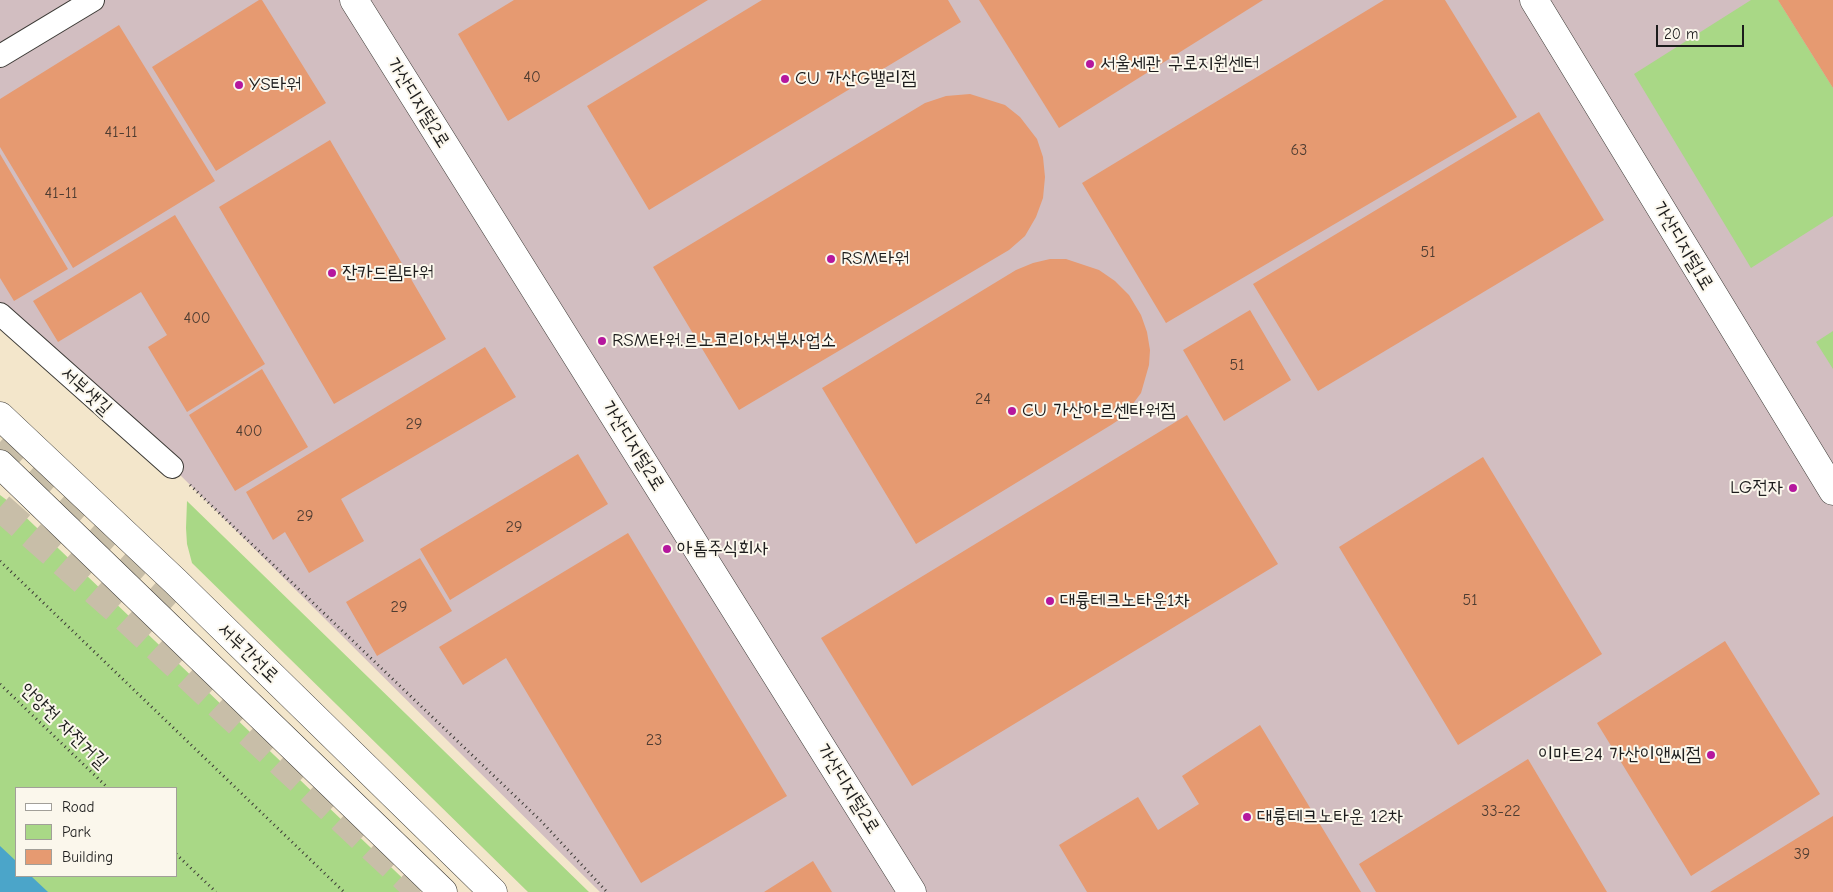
<!DOCTYPE html>
<html>
<head>
<meta charset="utf-8">
<style>
  body { margin:0 }
  #map { position:relative; width:1833px; height:892px; overflow:hidden; background:#f3e6cb; font-family:"Comic Neue",sans-serif }
  canvas { display:block }
  .legend { position:absolute; left:15px; top:787px; width:162px; height:90px; box-sizing:border-box; background:#fbf7ec; border:1px solid #a29f99; margin:0; padding:6px 9px; list-style:none; font-size:15px; color:#1c1c1c }
  .legend li { display:flex; align-items:center; gap:10px; height:25px }
  .legend b { width:25px; border:1px solid #a29f99 }
  .scale { position:absolute; left:1656px; top:25px; width:88px; height:22px; box-sizing:border-box; border:2px solid #1c1c1c; border-top:0; padding-left:6px; font-size:15px; line-height:18px; white-space:nowrap; color:#1c1c1c; -webkit-text-stroke:4px #fbf7ec; paint-order:stroke }
</style>
</head>
<body>
<div id="map">
<canvas width="1833" height="892"></canvas>
<ul class="legend">
<li><b style="height:6px;background:#fff"></b>Road</li>
<li><b style="height:14px;background:#a9d886"></b>Park</li>
<li><b style="height:14px;background:#e69a71"></b>Building</li>
</ul>
<div class="scale">20 m</div>
</div>
<script>
const c = document.querySelector('canvas').getContext('2d');
c.lineJoin = 'round';
function fill(path, color) { c.fillStyle = color; c.fill(path, 'evenodd'); }
const toPath = rows => new Path2D(rows.map(r => 'M' + r).join(''));
function stroke(path, color, width, dash) { c.strokeStyle = color; c.lineWidth = width; c.lineCap = dash ? 'butt' : 'round'; c.setLineDash(dash || []); c.stroke(path); }
function drawText(font, color, halo, rows, align = 'center') {
  c.font = font + ' "Comic Neue","Poor Story",sans-serif'; c.lineWidth = 4; c.setLineDash([]); c.textBaseline = 'middle'; c.strokeStyle = halo; c.fillStyle = color; for (const [text, x, y, turn = 0] of rows) {
    c.save(); c.translate(x, y); c.rotate((+turn || 0) * Math.PI / 180); c.textAlign = isNaN(turn) ? turn : align; if (halo) c.strokeText(text, 0, 0); c.fillText(text, 0, 0); c.restore();
  }
}
const industrial = toPath([
  [0,0,1833,0,1833,892,600,892,172,467,0,309]
]);
const green = toPath([
  [1751,0,1778,0,1833,88,1833,216,1751,268,1634,74],
  [1833,331,1833,369,1816,342],
  [0,495,12,504,417,892,0,892],
  [16,788,176,788,176,876,16,876],
  [187,501,589,892,528,892,192,563,187,544,186,528]
]);
const water = toPath([
  [0,846,16,861,16,876,31,876,48,892,0,892]
]);
const building = toPath([
  [259,0,262,0,326,103,216,171,152,67],
  [514,0,708,0,508,121,458,34],
  [762,0,948,0,961,22,649,210,587,106],
  [979,0,1263,0,1059,128],
  [1384,0,1445,0,1517,117,1166,323,1082,183],
  [1778,0,1833,0,1833,88],
  [119,25,215,181,73,268,0,147,0,99],
  [970,94,1005,105,1020,117,1037,139,1043,157,1045,177,1043,198,1036,217,1025,236,1009,250,739,410,653,267,925,103,946,96],
  [1539,112,1604,220,1318,391,1253,284],
  [330,140,446,339,334,404,219,207],
  [0,154,68,269,14,301,0,278],
  [175,215,265,364,187,412,148,347,167,335,141,292,58,342,33,301],
  [1050,259,1066,259,1099,270,1115,281,1129,295,1141,315,1147,332,1150,350,1149,365,1141,393,1123,417,1111,425,916,544,822,388,1016,270,1033,263],
  [1250,310,1291,380,1224,421,1183,350],
  [485,347,516,397,341,499,364,541,309,573,285,532,273,540,246,492],
  [262,369,308,447,235,491,189,415],
  [1187,415,1278,564,912,786,821,638],
  [578,454,608,504,450,600,420,549],
  [1483,457,1602,654,1458,745,1339,547],
  [628,533,787,796,641,883,506,658,463,685,439,647],
  [420,558,452,611,377,656,346,602],
  [1725,641,1820,794,1691,876,1597,723],
  [1260,725,1361,892,1087,892,1059,845,1138,797,1158,830,1199,804,1182,776],
  [1528,759,1607,892,1376,892,1359,864],
  [1833,816,1833,892,1710,892],
  [813,861,832,892,764,892]
]);
const highwayTunnel = toPath([
  [0,442,183,606],
  [0,507,120,613,420,892]
]);
const path = toPath([
  [190,485,541,821,607,892],
  [0,561,344,892],
  [0,684,108,788],
  [176,854,216,892]
]);
const street = toPath([
  [0,56,93,0],
  [0,314,172,467]
]);
const secondary = toPath([
  [354,0,912,892],
  [1534,0,1833,491]
]);
const primary = toPath([
  [0,416,176,582,493,892],
  [0,464,443,892]
]);
const markers = [
  [1090,64,5,"#b5179e"],
  [785,79,5,"#b5179e"],
  [239,85,5,"#b5179e"],
  [831,259,5,"#b5179e"],
  [332,273,5,"#b5179e"],
  [602,341,5,"#b5179e"],
  [1012,411,5,"#b5179e"],
  [1793,488,5,"#b5179e"],
  [667,549,5,"#b5179e"],
  [1050,601,5,"#b5179e"],
  [1711,755,5,"#b5179e"],
  [1247,817,5,"#b5179e"]
];
const numberNames = [
  ["40",532,77],
  ["41-11",121,132],
  ["63",1299,150],
  ["41-11",61,193],
  ["51",1428,252],
  ["400",197,318],
  ["51",1237,365],
  ["24",983,399],
  ["29",414,424],
  ["400",249,431],
  ["29",305,516],
  ["29",514,527],
  ["51",1470,600],
  ["29",399,607],
  ["23",654,740],
  ["33-22",1501,811],
  ["39",1802,854]
];
const poiNames = [
  ["서울세관 구로지원센터",1100,64],
  ["CU 가산G밸리점",795,79],
  ["YS타워",249,85],
  ["RSM타워",841,259],
  ["잔카드림타워",342,273],
  ["RSM타워.르노코리아서부사업소",612,341],
  ["CU 가산아르센타워점",1022,411],
  ["LG전자",1783,488,"right"],
  ["아톰주식회사",677,549],
  ["대륭테크노타운1차",1060,601],
  ["이마트24 가산이앤씨점",1701,755,"right"],
  ["대륭테크노타운 12차",1257,817]
];
const streetNames = [
  ["가산디지털2로",418,103,58],
  ["가산디지털1로",1683,246,59],
  ["서부샛길",86,391,42],
  ["가산디지털2로",633,446,58],
  ["서부간선로",248,653,44],
  ["안양천 자전거길",64,726,44],
  ["가산디지털2로",848,789,58]
];
fill(industrial, '#d2bec1');
fill(green, '#a9d886');
fill(water, '#4ba5c9');
fill(building, '#e69a71');
stroke(highwayTunnel, '#c8bea8', 28, [28, 14]);
stroke(street, '#3c3a36', 24);
stroke(secondary, '#3c3a36', 29);
stroke(primary, '#3c3a36', 29);
stroke(path, '#3c3a36', 3, [1, 4]);
stroke(street, '#fff', 22);
stroke(secondary, '#fff', 28);
stroke(primary, '#fff', 28);
for (const [x, y, r, color] of markers) { const dot = new Path2D(); dot.arc(x, y, r, 0, 2 * Math.PI); c.fillStyle = color; c.fill(dot); stroke(dot, '#fbf7ec', 2); }
drawText('16px', '#4e3c31', null, numberNames);
drawText('19px', '#1c1c1c', '#fbf7ec', poiNames, 'left');
drawText('19px', '#1c1c1c', '#fbf7ec', streetNames);
</script>
</body>
</html>
